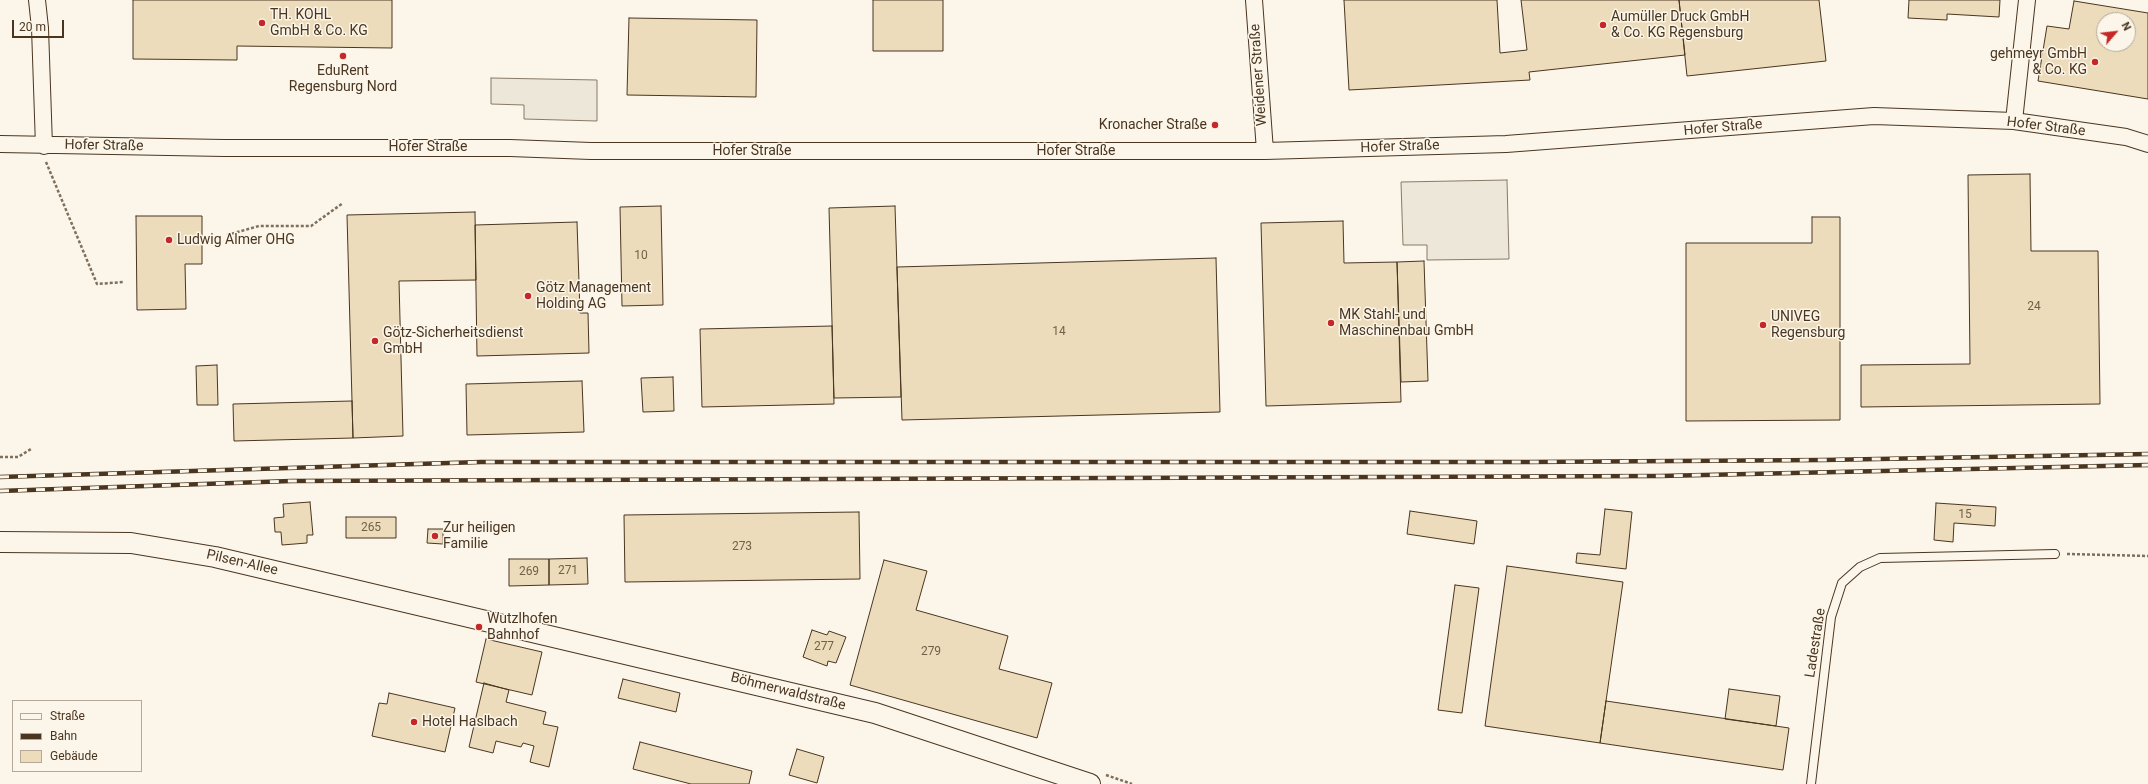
<!DOCTYPE html>
<html>
<head>
<meta charset="utf-8">
<style>
  body { margin:0 }
  #map { position:relative; width:2148px; height:784px; overflow:hidden; background:#fbf6e9; font-family:Roboto,sans-serif }
  canvas { display:block }
  .legend { position:absolute; left:12px; top:700px; width:130px; height:72px; box-sizing:border-box; background:#fbf6e9; border:1px solid #b4a999; margin:0; padding:5px 7px; list-style:none; font-size:12px; color:#4a3520 }
  .legend li { display:flex; align-items:center; gap:8px; height:20px }
  .legend b { width:20px; border:1px solid #b4a999 }
  .north { position:absolute; left:2096px; top:12px; width:40px; height:40px; box-sizing:border-box; background:#fbf6e9; border:1px solid #b4a999; border-radius:50%; rotate:62deg; font-size:11px; font-weight:700; line-height:16px; text-align:center; color:#4a3520 }
  .north::after { content:''; display:block; margin:auto; width:14px; height:18px; background:#c62828; clip-path:polygon(50% 0,100% 100%,50% 72%,0 100%) }
  .scale { position:absolute; left:12px; top:20px; width:52px; height:18px; box-sizing:border-box; border:2px solid #4a3520; border-top:0; padding-left:5px; font-size:12px; line-height:14px; white-space:nowrap; color:#4a3520; -webkit-text-stroke:3px #fbf6e9; paint-order:stroke }
</style>
</head>
<body>
<div id="map">
<canvas width="2148" height="784"></canvas>
<ul class="legend">
<li><b style="height:5px;background:#fbf6e9"></b>Straße</li>
<li><b style="height:5px;background:#4a3520"></b>Bahn</li>
<li><b style="height:11px;background:#ecdcbc"></b>Gebäude</li>
</ul>
<div class="north">N</div>
<div class="scale">20 m</div>
</div>
<script>
const c = document.querySelector('canvas').getContext('2d');
c.lineJoin = 'round';
function fill(path, color) { c.fillStyle = color; c.fill(path, 'evenodd'); }
const toPath = rows => new Path2D(rows.map(r => 'M' + r).join(''));
function stroke(path, color, width, dash) { c.strokeStyle = color; c.lineWidth = width; c.lineCap = dash ? 'butt' : 'round'; c.setLineDash(dash || []); c.stroke(path); }
function drawText(font, color, halo, rows, align = 'center') {
  c.font = font + ' Roboto,sans-serif'; c.lineWidth = 3; c.setLineDash([]); c.textBaseline = 'middle'; c.strokeStyle = halo; c.fillStyle = color; for (const [text, x, y, turn = 0] of rows) {
    c.save(); c.translate(x, y); c.rotate((+turn || 0) * Math.PI / 180); c.textAlign = isNaN(turn) ? turn : align; if (halo) c.strokeText(text, 0, 0); c.fillText(text, 0, 0); c.restore();
  }
}
const parking = toPath([
  [491,78,597,80,597,121,524,119,524,105,491,104,491,78],
  [1507,180,1509,259,1427,260,1427,245,1403,245,1401,182,1507,180]
]);
const building = toPath([
  [133,0,392,0,392,48,237,46,237,60,133,59,133,0],
  [873,0,943,0,943,51,873,51,873,0],
  [1344,0,1497,0,1500,53,1527,50,1521,0,1679,0,1685,55,1529,72,1530,80,1349,90,1344,0],
  [1679,0,1819,0,1826,61,1687,76,1679,0],
  [1909,0,2000,0,1999,17,1947,14,1947,20,1908,18,1909,0],
  [2074,1,2148,13,2148,99,2038,81,2047,26,2069,29,2074,1],
  [2104,20,2128,20,2128,44,2104,44,2104,20],
  [629,18,757,20,756,97,627,95,629,18],
  [2030,174,2031,251,2098,251,2100,404,1861,407,1861,365,1970,364,1968,175,2030,174],
  [661,206,663,305,622,306,620,207,661,206],
  [895,206,901,397,834,398,829,208,895,206],
  [475,212,476,280,399,281,403,436,353,438,347,215,475,212],
  [136,216,202,216,202,264,185,264,186,309,137,310,136,216],
  [1812,217,1840,217,1840,420,1686,421,1686,243,1812,243,1812,217],
  [1343,221,1344,263,1397,262,1401,402,1266,406,1261,223,1343,221],
  [577,222,580,313,588,313,589,353,477,356,475,225,577,222],
  [1216,258,1220,412,902,420,897,267,1216,258],
  [1424,261,1428,381,1401,382,1397,262,1424,261],
  [832,326,834,404,702,407,700,329,832,326],
  [217,365,218,405,197,405,196,366,217,365],
  [673,377,674,411,643,412,641,378,673,377],
  [582,381,584,432,467,435,466,384,582,381],
  [352,401,353,438,234,441,233,404,352,401],
  [310,502,313,535,307,535,307,543,282,545,281,532,275,532,274,518,284,517,283,504,310,502],
  [1936,503,1996,507,1995,526,1954,523,1953,542,1934,540,1936,503],
  [1605,509,1632,512,1626,569,1576,563,1577,553,1600,555,1605,509],
  [1410,511,1477,521,1474,544,1407,534,1410,511],
  [859,512,860,579,625,582,624,515,859,512],
  [346,517,396,517,396,538,346,538,346,517],
  [428,529,443,529,443,544,427,543,428,529],
  [587,558,588,584,549,585,549,559,587,558],
  [509,559,549,559,549,585,509,586,509,559],
  [884,560,927,571,916,610,1008,636,999,669,1052,683,1037,738,850,685,884,560],
  [1507,566,1623,582,1600,743,1485,726,1507,566],
  [1455,585,1479,588,1462,713,1438,710,1455,585],
  [812,630,827,635,829,631,846,637,836,663,828,661,827,666,803,657,812,630],
  [486,639,542,652,532,695,476,682,486,639],
  [623,679,680,693,676,712,618,698,623,679],
  [484,683,509,690,506,702,546,712,543,724,558,727,549,767,530,762,534,746,523,743,521,747,496,741,493,753,469,747,484,683],
  [1729,689,1780,696,1776,726,1725,719,1729,689],
  [389,693,455,708,445,752,372,736,379,703,387,704,389,693],
  [1606,701,1789,728,1783,770,1600,743,1606,701],
  [640,742,752,771,749,784,691,784,633,769,640,742],
  [797,749,824,757,817,783,789,775,797,749]
]);
const path = toPath([
  [46,162,97,284,124,282],
  [227,235,259,226,311,226,343,203],
  [0,457,18,457,31,449],
  [2067,554,2148,556],
  [1106,775,1132,784]
]);
const service = toPath([
  [1811,784,1831,617,1842,583,1860,567,1880,558,2055,554]
]);
const minor = toPath([
  [37,0,40,28,44,146],
  [1254,0,1265,151],
  [2014,121,2027,0],
  [0,144,224,148,510,148,591,151,1265,151,1506,144,1874,116,2014,121,2126,137,2148,144]
]);
const tertiary = toPath([
  [0,542,131,543,215,557,875,713,1090,784]
]);
const rail = toPath([
  [0,477,481,462,1529,462,1824,460,2148,454],
  [0,491,291,481,1660,476,2148,465]
]);
const markers = [
  [262,23,4,"#c62828"],
  [1603,25,4,"#c62828"],
  [343,56,4,"#c62828"],
  [2095,62,4,"#c62828"],
  [1215,125,4,"#c62828"],
  [169,240,4,"#c62828"],
  [528,296,4,"#c62828"],
  [1331,323,4,"#c62828"],
  [1763,325,4,"#c62828"],
  [375,341,4,"#c62828"],
  [435,536,4,"#c62828"],
  [479,627,4,"#c62828"],
  [414,722,4,"#c62828"]
];
const numberNames = [
  ["10",641,256],
  ["24",2034,307],
  ["14",1059,332],
  ["15",1965,515],
  ["265",371,528],
  ["273",742,547],
  ["271",568,571],
  ["269",529,572],
  ["277",824,647],
  ["279",931,652]
];
const poiNames = [
  ["TH. KOHL",270,15],
  ["GmbH & Co. KG",270,31],
  ["Aumüller Druck GmbH",1611,17],
  ["& Co. KG Regensburg",1611,33],
  ["gehmeyr GmbH",2087,54,"right"],
  ["& Co. KG",2087,70,"right"],
  ["EduRent",343,71,"center"],
  ["Regensburg Nord",343,87,"center"],
  ["Kronacher Straße",1207,125,"right"],
  ["Ludwig Almer OHG",177,240],
  ["Götz Management",536,288],
  ["Holding AG",536,304],
  ["MK Stahl- und",1339,315],
  ["Maschinenbau GmbH",1339,331],
  ["UNIVEG",1771,317],
  ["Regensburg",1771,333],
  ["Götz-Sicherheitsdienst",383,333],
  ["GmbH",383,349],
  ["Zur heiligen",443,528],
  ["Familie",443,544],
  ["Wutzlhofen",487,619],
  ["Bahnhof",487,635],
  ["Hotel Haslbach",422,722]
];
const streetNames = [
  ["Weidener Straße",1259,75,-94],
  ["Hofer Straße",2046,127,7],
  ["Hofer Straße",1723,128,-5],
  ["Hofer Straße",104,146,1],
  ["Hofer Straße",428,147],
  ["Hofer Straße",1400,147,-2],
  ["Hofer Straße",752,151],
  ["Hofer Straße",1076,151],
  ["Pilsen-Allee",242,563,13],
  ["Ladestraße",1816,643,-81],
  ["Böhmerwaldstraße",788,692,14]
];
fill(parking, '#ede7d9');
stroke(parking, '#887966', 1);
fill(building, '#ecdcbc');
stroke(building, '#4a3520', 1);
stroke(service, '#4a3520', 10);
stroke(minor, '#4a3520', 18);
stroke(tertiary, '#4a3520', 22);
stroke(path, '#7f6f5c', 2.5, [3, 2]);
stroke(service, '#fbf6e9', 8);
stroke(minor, '#fbf6e9', 16);
stroke(tertiary, '#fbf6e9', 20);
stroke(rail, '#4a3520', 4.5);
stroke(rail, '#fbf6e9', 3, [9]);
for (const [x, y, r, color] of markers) { const dot = new Path2D(); dot.arc(x, y, r, 0, 2 * Math.PI); c.fillStyle = color; c.fill(dot); stroke(dot, '#fbf6e9', 1.5); }
drawText('12px', '#725f47', null, numberNames);
drawText('14px', '#4a3520', '#fbf6e9', poiNames, 'left');
drawText('14px', '#4a3520', '#fbf6e9', streetNames);
</script>
</body>
</html>
